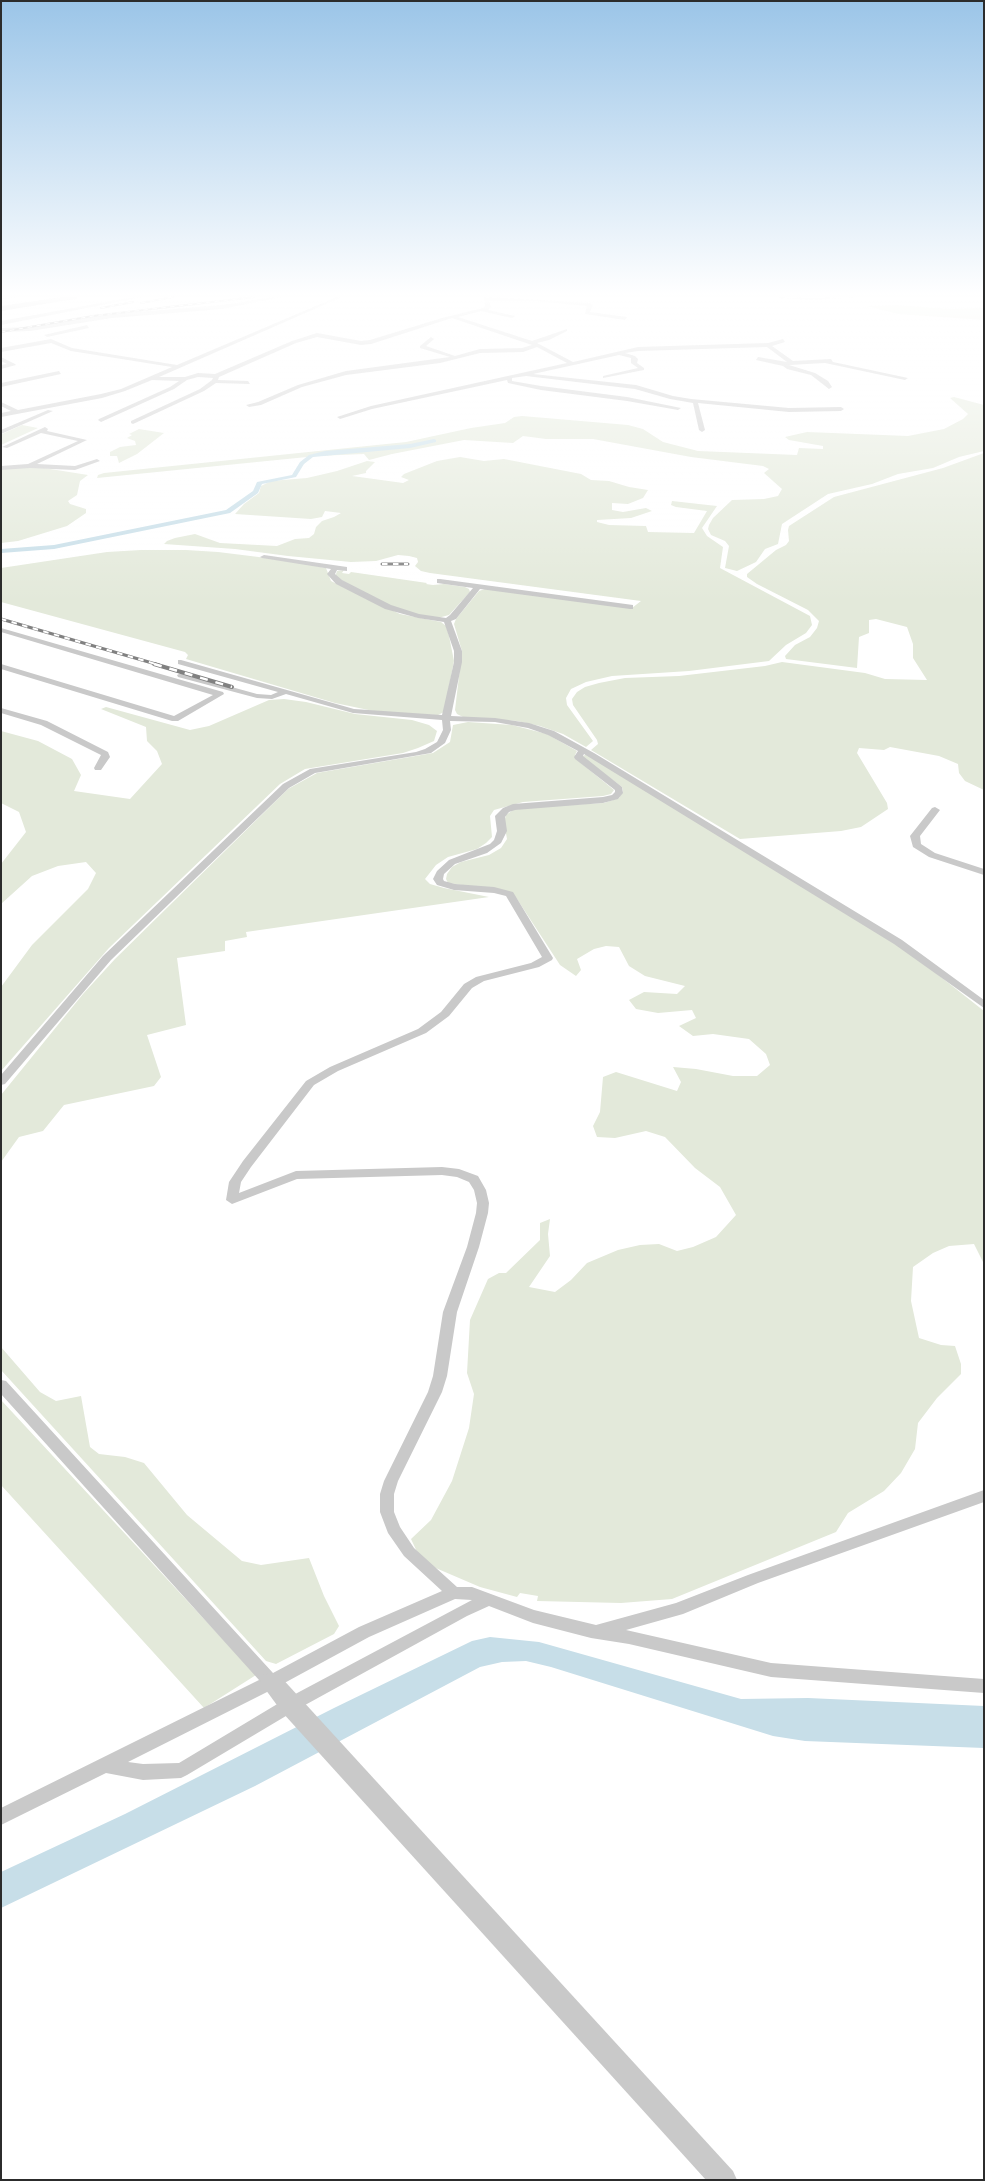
<!DOCTYPE html>
<html>
<head>
<meta charset="utf-8">
<style>
  body { margin:0 }
  #map { position:relative; width:985px; height:2181px; overflow:hidden; background:#fff; font-family:"Noto Sans",sans-serif }
  canvas { display:block }
  .frame { position:absolute; inset:0; border:2px solid #2c2c2c; pointer-events:none }
</style>
</head>
<body>
<div id="map">
<canvas width="985" height="2181"></canvas>
<div class="frame"></div>
</div>
<script>
const c = document.querySelector('canvas').getContext('2d');
c.lineJoin = 'round';
function fill(path, color) { c.fillStyle = color; c.fill(path, 'evenodd'); }
const toPath = rows => new Path2D(rows.map(r => 'M' + r).join(''));
function stroke(path, color, width, dash) { c.strokeStyle = color; c.lineWidth = width; c.lineCap = dash ? 'butt' : 'round'; c.setLineDash(dash || []); c.stroke(path); }
const green = toPath([
  [897,305,950,309,984,308,984,320,898,314,867,306],
  [954,397,984,405,984,451,959,457,933,468,898,474,872,484,828,494,782,524,778,544,765,549,756,562,737,571,725,568,729,546,725,541,711,535,708,529,709,525,713,518,732,500,764,499,778,496,782,489,764,473,769,469,763,466,691,457,593,439,546,439,523,436,513,443,464,440,392,454,369,460,364,454,317,456,97,478,98,475,104,473,406,442,471,428,505,423,514,417,522,416,628,425,643,429,663,442,698,451,797,455,799,448,823,449,823,446,789,440,785,437,807,432,908,436,944,429,963,419,968,414,950,398],
  [22,425,38,428,1,445,2,434],
  [139,429,164,433,137,454,119,463,117,456,110,456,110,452,120,447,136,445,135,441,127,438,132,435,129,434],
  [984,453,984,790,965,781,959,773,958,764,939,756,890,747,884,750,859,748,857,753,887,803,888,809,861,827,841,831,740,839,591,750,598,744,597,740,573,705,572,699,577,692,585,687,599,683,625,678,679,676,765,666,782,662,865,673,885,679,927,680,913,658,913,644,907,627,876,619,869,620,869,633,859,637,857,668,786,659,785,656,795,645,810,637,817,628,819,621,808,610,757,584,747,577,747,574,776,550,786,545,789,541,788,530,789,526,834,497,943,468],
  [460,457,484,461,504,459,581,474,591,480,609,481,629,487,648,490,643,498,628,504,612,503,612,510,623,512,646,508,652,511,631,518,597,520,597,522,609,525,646,526,648,532,694,533,707,511,676,507,671,505,672,501,717,506,702,528,707,536,723,547,720,568,810,616,812,625,806,633,786,645,769,661,689,671,612,676,586,682,571,689,566,698,567,705,593,741,586,747,563,734,540,726,517,721,463,717,457,714,455,710,462,651,454,624,456,619,479,591,485,589,632,608,641,601,430,573,421,571,415,566,418,562,417,558,409,556,398,555,376,561,351,562,288,556,235,549,164,544,167,541,175,538,195,534,220,543,277,546,295,539,309,538,314,534,316,527,322,521,334,517,341,513,325,511,322,517,311,519,235,514,244,504,259,493,261,486,271,481,307,478,337,471,367,461,375,462,366,471,366,473,352,476,403,483,409,480,401,477,404,474,437,461],
  [12,468,44,468,88,475,80,481,77,495,68,501,70,504,86,509,86,513,67,526,18,541,1,543,1,469],
  [141,550,186,550,218,552,291,561,326,568,331,581,343,587,400,614,441,622,446,626,449,636,454,661,444,712,438,715,383,713,335,703,186,659,188,655,185,652,1,602,1,568,107,552],
  [344,570,342,573,349,574,351,572,427,583,426,584,433,585,444,584,465,587,469,589,470,592,449,615,438,618,419,615,392,607,335,577,337,571],
  [284,699,306,702,355,714,412,720,429,725,437,731,434,741,418,748,403,753,305,769,280,784,109,948,1,1071,1,987,32,945,88,889,96,873,86,862,58,866,32,876,1,904,1,864,26,832,19,812,1,803,1,731,38,741,72,759,81,775,74,791,130,799,162,764,157,751,147,741,146,727,101,709,106,707,190,730,209,726,269,700],
  [468,722,512,725,547,734,577,751,575,755,576,759,614,790,611,794,603,796,523,802,494,810,490,816,492,837,486,843,477,849,448,857,436,865,425,879,430,884,444,888,489,897,246,932,247,937,225,941,225,951,177,958,186,1025,147,1035,161,1077,154,1086,64,1105,43,1131,19,1137,1,1162,1,1095,83,994,115,959,288,789,317,773,433,753,450,742,453,725],
  [586,754,897,945,932,970,984,1011,984,1264,974,1244,949,1246,933,1253,913,1267,911,1301,919,1338,941,1345,955,1346,961,1364,961,1374,937,1398,918,1423,915,1449,901,1473,884,1491,848,1513,836,1532,672,1599,621,1603,537,1601,538,1596,520,1593,517,1597,480,1587,431,1566,419,1556,411,1539,431,1520,452,1481,469,1428,474,1394,467,1373,470,1320,488,1279,499,1273,506,1273,540,1240,540,1223,550,1219,548,1234,550,1256,529,1287,555,1292,571,1280,587,1263,618,1250,640,1245,659,1244,677,1251,693,1247,716,1237,736,1215,720,1187,695,1168,665,1137,646,1131,615,1138,597,1137,593,1126,600,1112,603,1077,616,1072,677,1091,681,1082,673,1067,696,1069,733,1076,757,1076,770,1065,766,1054,749,1039,713,1034,693,1036,679,1026,696,1018,692,1010,658,1013,636,1009,629,1000,644,992,677,994,685,986,645,976,629,966,619,947,606,946,594,949,577,959,581,970,576,976,560,965,517,899,511,892,448,883,446,879,447,874,452,867,461,862,489,855,501,848,507,839,504,822,506,815,513,810,533,807,604,803,619,798,623,791,622,787,582,757],
  [1,1347,40,1392,56,1401,81,1396,90,1447,99,1454,125,1457,144,1463,187,1515,242,1561,261,1565,309,1558,324,1596,339,1626,334,1634,276,1664,266,1661,1,1370],
  [1,1400,256,1675,204,1708,1,1485]
]);
const water = toPath([
  [490,1637,539,1642,741,1699,808,1698,984,1706,984,1748,805,1741,773,1736,551,1667,526,1661,502,1662,480,1667,255,1786,1,1908,1,1872,125,1814,334,1708,472,1641]
]);
const canal = toPath([
  [434,439,436,440,436,442,410,448,313,457,304,464,296,477,262,484,258,493,230,513,54,549,1,553,1,549,54,545,226,510,253,491,257,482,292,475,300,462,309,455,325,451,410,444,434,439]
]);
const minor = toPath([
  [1,297,16,297,1,300,1,297],
  [134,297,142,297,1,325,1,321,134,297],
  [274,297,282,297,222,309,112,318,30,331,1,332,1,328,30,327,112,314,222,305,274,297],
  [337,297,342,297,159,377,185,377,198,373,215,374,292,341,317,333,361,341,370,340,442,318,483,308,485,306,484,297,488,297,590,303,593,305,590,312,627,317,625,320,585,314,587,306,534,301,489,301,491,307,488,310,515,316,512,318,481,311,458,317,532,341,567,329,567,331,549,340,537,343,573,362,638,347,768,343,783,339,785,342,772,346,793,361,831,359,833,362,908,378,905,380,825,363,789,365,815,373,828,381,832,387,829,389,811,375,787,369,783,366,756,360,758,357,787,362,767,347,638,351,625,353,635,356,638,359,637,363,644,368,644,370,603,378,603,376,638,368,631,363,631,358,619,355,533,374,636,385,673,396,691,399,789,408,841,407,844,409,841,411,789,412,698,403,705,430,702,432,699,430,693,403,670,399,635,389,526,376,512,378,512,381,541,386,627,397,681,408,678,410,627,401,541,390,508,383,507,380,372,409,340,419,337,417,371,406,567,363,537,347,523,352,480,353,440,363,346,375,302,387,261,405,249,407,246,405,258,402,298,385,346,371,450,357,420,348,420,346,431,337,434,339,426,346,455,356,480,349,522,348,532,345,452,318,371,344,361,345,317,337,296,343,219,377,218,380,248,381,250,384,216,383,204,391,133,424,131,423,131,421,200,389,212,380,213,378,198,377,187,380,174,389,101,422,98,420,99,419,170,387,179,381,152,380,125,391,102,398,1,417,1,413,11,411,1,406,1,402,18,410,101,394,121,389,172,367,71,351,51,343,1,352,1,348,51,339,72,348,177,365,337,297],
  [777,297,811,298,860,297,811,300,779,298,777,297],
  [87,325,89,328,47,337,44,335,87,325],
  [1,357,15,364,16,365,1,369,1,365,7,364,1,361,1,357],
  [59,371,61,374,1,387,1,383,59,371],
  [48,410,53,411,1,434,1,430,48,410],
  [45,427,48,429,47,431,87,440,37,464,75,466,97,459,100,461,75,470,30,468,1,470,1,466,28,464,78,441,41,433,7,448,2,447,45,427],
  [264,555,347,567,347,571,337,570,335,574,342,580,391,605,419,614,446,618,450,615,473,588,437,583,437,579,440,579,633,605,633,609,630,609,480,589,456,619,451,621,462,651,462,662,451,716,495,718,529,723,554,731,594,753,902,940,984,1000,984,1008,894,944,584,754,583,756,622,787,623,793,618,799,603,803,515,810,509,812,505,817,507,831,501,843,487,853,455,864,444,874,443,879,444,881,455,884,494,887,513,892,553,958,552,960,539,967,484,981,472,988,449,1016,426,1033,338,1071,314,1085,251,1167,241,1182,239,1193,296,1171,442,1167,459,1169,478,1176,486,1190,489,1203,488,1213,479,1247,457,1312,447,1376,442,1392,398,1481,394,1494,394,1512,400,1527,414,1548,457,1587,472,1587,534,1610,596,1625,676,1603,748,1575,984,1490,984,1502,758,1583,683,1614,626,1630,771,1663,984,1679,984,1693,771,1677,629,1644,591,1638,533,1623,489,1606,467,1616,296,1710,187,1775,181,1778,143,1780,106,1773,1,1825,1,1808,259,1680,1,1394,1,1380,6,1381,273,1673,359,1627,442,1591,404,1556,388,1533,380,1512,380,1494,384,1481,428,1392,433,1376,443,1312,467,1247,476,1213,477,1203,474,1190,469,1182,457,1177,442,1175,297,1179,232,1204,226,1200,229,1182,243,1161,306,1081,330,1067,418,1029,441,1012,464,984,476,977,531,963,542,957,506,896,494,893,454,890,437,885,433,879,437,871,449,860,490,844,494,840,497,831,495,816,503,808,513,804,603,797,612,795,615,792,615,790,575,759,574,757,578,751,548,735,528,728,495,722,450,721,451,730,445,743,431,753,315,773,289,788,111,960,5,1084,1,1085,1,1075,103,956,283,784,310,769,416,752,425,749,437,742,443,730,442,720,353,713,286,694,272,699,257,698,178,677,177,675,181,673,257,694,271,695,278,692,178,664,178,660,181,660,354,709,442,715,454,662,454,651,444,622,418,618,385,609,336,584,327,574,331,569,262,558,260,557,264,555],
  [455,1599,472,1600,284,1700,179,1763,143,1764,128,1762,277,1687,369,1637,455,1599],
  [1,628,223,692,224,694,178,721,172,721,1,669,1,664,174,716,213,695,1,632,1,628],
  [1,708,47,721,108,752,110,757,101,770,95,770,94,768,101,755,41,725,1,713,1,708],
  [935,807,940,810,920,836,921,844,935,853,984,869,984,875,929,857,913,847,910,836,932,808,935,807]
]);
const tertiary = toPath([
  [271,1673,279,1675,733,2171,737,2180,706,2180,282,1712,260,1682,263,1675,271,1673]
]);
const primary = toPath([
  [62,297,79,297,75,299,1,311,1,306,62,297]
]);
const railFar2 = toPath([
  [141,303,173,297],
  [101,308,133,302],
  [1,332,93,316,254,297]
]);
const railFar1 = toPath([
  [382,564,408,564],
  [1,619,159,665]
]);
const rail = toPath([
  [154,664,232,687]
]);
fill(green, '#e3e9da');
fill(water, '#c7dee8');
fill(canal, '#c7dee8');
fill(minor, '#c9c9c9');
fill(tertiary, '#c9c9c9');
fill(primary, '#a4a4a4');
stroke(railFar2, '#818181', 2);
stroke(railFar1, '#818181', 3);
stroke(rail, '#818181', 4);
stroke(railFar2, '#fff', 1, [4.5]);
stroke(railFar1, '#fff', 2, [5.5]);
stroke(rail, '#fff', 2.5, [8]);
const sky = c.createLinearGradient(0, 0, 0, 602);
sky.addColorStop(0, '#9bc5e8');
sky.addColorStop(0.49, '#fff');
sky.addColorStop(1, '#ffffff00');
c.fillStyle = sky;
c.fillRect(0, 0, 985, 602);
</script>
</body>
</html>
